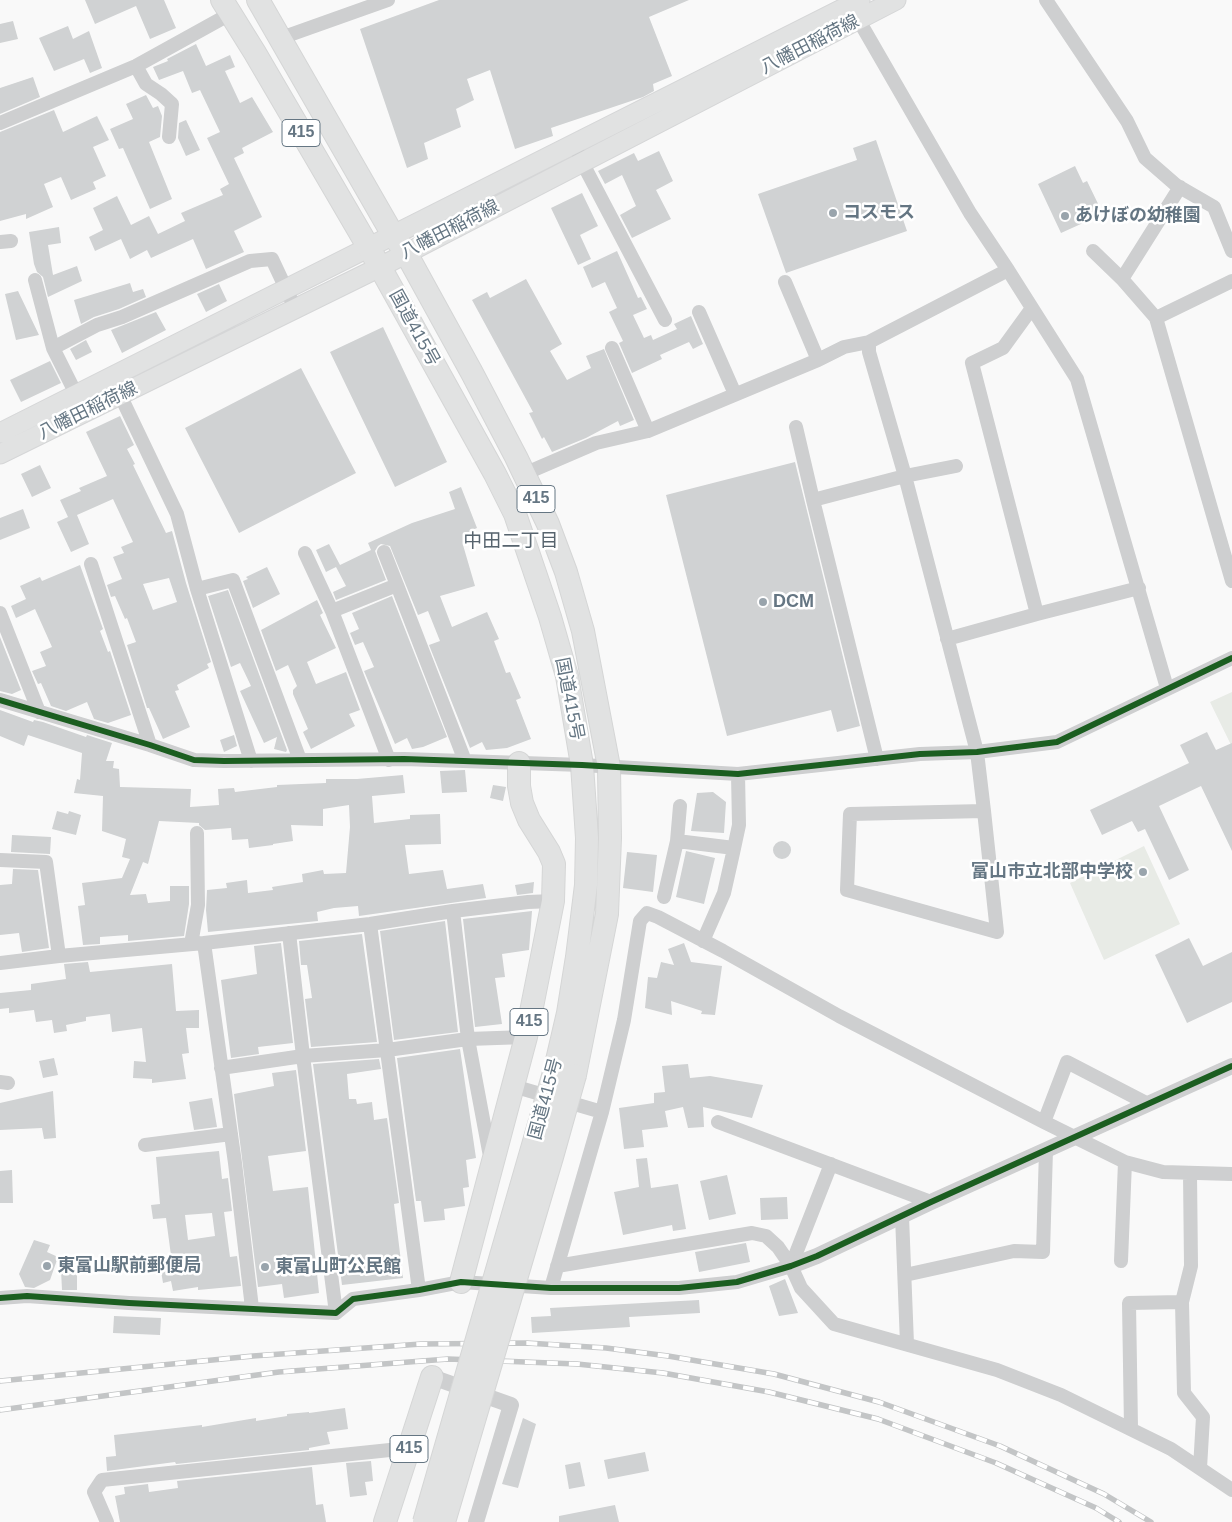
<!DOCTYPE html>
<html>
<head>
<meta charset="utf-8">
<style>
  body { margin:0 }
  canvas { display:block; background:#f9f9f9 }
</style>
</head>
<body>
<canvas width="1232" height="1522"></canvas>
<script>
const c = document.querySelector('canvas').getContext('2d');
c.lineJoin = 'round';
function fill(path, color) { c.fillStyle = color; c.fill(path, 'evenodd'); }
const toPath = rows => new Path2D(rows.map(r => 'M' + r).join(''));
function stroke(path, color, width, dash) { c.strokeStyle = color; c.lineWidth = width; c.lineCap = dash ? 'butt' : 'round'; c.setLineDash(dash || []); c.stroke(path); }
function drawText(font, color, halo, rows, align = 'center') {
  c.font = font + ' Arial,"Noto Sans JP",sans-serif'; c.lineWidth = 5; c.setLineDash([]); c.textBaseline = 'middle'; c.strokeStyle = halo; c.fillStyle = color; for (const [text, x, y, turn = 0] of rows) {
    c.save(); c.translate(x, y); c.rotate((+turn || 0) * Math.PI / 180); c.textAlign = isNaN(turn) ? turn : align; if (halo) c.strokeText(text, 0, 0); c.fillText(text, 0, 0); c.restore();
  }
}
const green = toPath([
  [1232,692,1232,747,1210,702],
  [1144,846,1180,924,1104,960,1070,883]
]);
const building = toPath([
  [85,0,164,0,176,28,150,39,136,6,95,24],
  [439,0,689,0,649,17,672,76,653,84,654,91,643,97,551,128,553,136,515,149,490,70,467,79,474,100,456,109,461,127,424,143,428,159,407,168,360,29],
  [13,21,18,39,0,43,0,24],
  [68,26,73,39,89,31,102,68,90,73,84,59,54,71,39,38],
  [196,44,206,66,230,55,235,67,225,71,240,103,252,97,273,132,242,148,244,153,234,158,262,217,234,231,244,252,206,269,193,239,151,258,147,250,130,259,121,239,95,251,89,237,103,230,93,208,117,196,131,225,149,216,158,234,185,221,181,213,223,195,220,189,229,184,207,138,220,132,200,90,192,93,183,71,159,80,153,67,168,61,167,59],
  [33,77,40,97,0,114,0,88],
  [146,95,153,108,158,106,162,116,160,137,149,142,172,199,150,209,123,148,119,149,110,129,133,119,126,104],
  [54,110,63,132,97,116,109,140,93,147,106,176,93,182,96,189,71,200,61,177,44,184,53,207,26,219,26,214,0,221,0,132],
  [186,120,200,150,186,156,178,138,179,123],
  [876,140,907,231,786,273,758,194,857,160,853,148],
  [659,151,673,181,656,190,671,219,632,238,620,215,636,206,622,175,605,184,598,171,634,153,638,161],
  [1075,166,1083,183,1087,181,1103,214,1061,233,1038,184],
  [582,193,598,226,580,235,591,259,578,265,551,208],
  [59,227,61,243,48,245,53,275,77,266,82,281,48,297,43,277,37,272,34,264,29,232],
  [617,251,638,298,641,297,647,309,633,315,644,338,651,335,653,340,677,329,674,324,691,316,703,344,693,349,689,342,660,355,662,359,632,373,619,343,623,341,609,312,617,308,605,282,592,288,583,267],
  [526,279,562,344,550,351,567,380,591,368,586,356,604,349,634,420,620,426,618,421,586,438,552,452,544,437,542,439,529,413,533,412,472,300,487,292,490,298],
  [130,283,133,292,143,289,146,297,119,309,94,317,81,324,74,300],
  [219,284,227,301,206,312,197,294],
  [18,291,39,335,16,340,5,294],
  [156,312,166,330,122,353,111,330],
  [383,327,447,462,395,487,330,352],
  [86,340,92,352,76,360,70,349],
  [50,361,61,383,21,402,10,380],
  [301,368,356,473,239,533,185,428],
  [120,416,134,445,127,449,135,464,133,465,166,533,172,531,186,583,211,662,207,664,209,668,177,685,179,690,175,691,190,727,163,739,149,708,147,708,127,645,136,642,127,618,125,619,115,596,111,597,107,585,122,579,113,557,124,553,121,547,133,542,113,499,77,515,89,544,71,552,57,522,68,517,60,500,81,491,79,488,107,476,86,432],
  [169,578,177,602,153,610,143,584],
  [795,462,860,726,837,732,831,710,727,736,666,495],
  [40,465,51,488,32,497,21,474],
  [461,487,477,528,470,531,473,541,463,545,475,586,440,596,452,627,487,612,499,639,494,641,506,673,510,672,521,698,516,700,531,739,507,748,486,750,482,742,470,748,429,645,440,641,428,611,418,615,390,546,381,544,378,546,375,551,386,580,336,600,333,592,346,586,336,567,326,572,316,550,329,544,340,565,371,550,368,543,412,523,455,509,449,492],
  [23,509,30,528,0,540,0,518],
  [80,565,103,629,100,631,108,652,110,651,131,715,108,723,94,719,87,702,66,711,51,706,41,683,38,684,32,671,46,666,40,652,52,647,35,609,16,618,11,606,26,599,20,586,40,577,42,581],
  [267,567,280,594,253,608,243,581,248,579,246,577],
  [228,590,287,750,286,752,274,749,277,737,264,743,240,691,251,686,240,663,231,667,208,596],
  [392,596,447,737,423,747,412,749,407,738,395,744,364,671,374,667,363,642,355,645,350,633,359,629,352,613],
  [317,600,323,613,320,615,336,648,307,662,316,684,346,672,360,710,349,714,355,726,311,749,303,732,308,729,293,694,293,690,297,686,288,665,276,671,261,630],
  [0,637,21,690,12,694,0,691],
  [0,710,33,722,34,720,43,722,86,737,87,735,112,743,106,761,114,761,113,768,119,769,120,787,191,789,190,807,219,805,218,789,234,788,235,792,277,787,277,785,326,783,326,779,357,779,403,775,405,793,372,796,374,823,410,819,410,815,440,814,441,844,405,845,409,874,443,870,447,889,483,884,486,898,359,916,358,906,334,908,317,912,318,921,208,932,206,910,207,890,227,888,226,883,247,880,248,893,273,890,272,887,303,882,302,874,323,870,324,874,346,873,350,827,349,805,323,809,323,826,291,825,293,841,273,844,273,845,249,848,248,839,232,840,231,828,205,830,199,825,199,823,159,821,148,864,143,862,130,895,146,894,148,903,170,901,170,886,189,886,189,904,184,936,128,941,128,935,100,937,100,944,83,945,78,906,85,905,82,883,122,878,130,859,122,857,126,839,102,831,103,796,74,793,77,779,80,780,82,753,28,735,24,746,0,736],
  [1207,732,1216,750,1232,743,1232,851,1201,786,1159,806,1189,870,1169,880,1145,829,1138,832,1132,821,1102,835,1090,810,1189,763,1180,745],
  [234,735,237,746,224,752,220,740],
  [465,770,467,792,442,793,440,771],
  [493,785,506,787,503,801,490,798],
  [713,792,726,802,724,833,691,831,697,793],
  [57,811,68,814,69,811,81,815,76,835,52,829],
  [12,835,51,837,50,854,11,852],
  '773 850a9 9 0 1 1 18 0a9 9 0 1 1-18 0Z',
  [686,851,715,858,704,904,676,897],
  [627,852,657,855,653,892,623,888],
  [13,869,38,870,49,948,22,952,19,933,0,935,0,885,12,884],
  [534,882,533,893,517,895,515,885],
  [532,911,529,950,502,954,505,977,495,978,502,1024,475,1027,463,919],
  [445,921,458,1032,394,1040,380,931],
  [362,934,377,1042,311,1047,305,999,312,998,307,965,301,965,299,941],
  [1189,938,1203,966,1232,952,1232,1002,1187,1023,1155,955],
  [281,943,293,1043,258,1047,259,1054,231,1058,221,980,257,974,254,946],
  [684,943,691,962,722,966,715,1015,701,1014,702,1011,671,1001,672,1015,645,1008,648,977,657,978,661,962,674,965,668,949],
  [88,962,90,972,172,964,176,1011,199,1010,199,1028,186,1028,189,1053,182,1054,186,1079,152,1083,152,1079,133,1078,134,1061,146,1062,142,1028,112,1032,110,1014,86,1017,86,1021,66,1025,67,1031,54,1033,52,1020,36,1022,34,1010,9,1013,9,1008,0,1009,0,993,31,990,31,984,66,979,64,964],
  [460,1049,476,1158,466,1160,469,1187,463,1188,465,1206,444,1209,445,1220,424,1222,421,1201,416,1201,397,1058],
  [54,1058,58,1075,43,1078,39,1061],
  [379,1059,381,1069,347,1074,349,1099,356,1099,357,1104,372,1102,374,1120,387,1118,399,1203,394,1204,403,1278,342,1285,313,1064],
  [688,1064,690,1078,710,1076,763,1085,752,1118,703,1107,704,1127,688,1128,683,1107,665,1111,668,1127,642,1130,644,1147,624,1149,619,1108,654,1103,654,1093,665,1092,662,1066],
  [296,1070,306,1151,268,1156,273,1191,308,1187,319,1293,284,1298,282,1284,258,1287,234,1094,274,1086,272,1073],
  [53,1091,56,1138,44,1139,42,1128,0,1130,0,1103],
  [212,1098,217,1127,194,1130,189,1102],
  [219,1151,222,1179,228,1178,232,1211,224,1212,230,1257,237,1256,241,1286,198,1290,198,1287,173,1291,171,1281,163,1283,160,1265,172,1263,166,1218,153,1219,151,1205,160,1204,156,1157],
  [212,1213,215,1236,188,1240,185,1215],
  [647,1158,651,1188,678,1184,686,1229,673,1231,672,1225,623,1235,614,1192,639,1187,636,1159],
  [12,1170,13,1203,0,1203,0,1171],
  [727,1175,736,1214,709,1220,700,1181],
  [787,1197,788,1219,761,1220,760,1198],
  [34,1240,50,1245,47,1252,58,1257,50,1280,34,1288,25,1287,19,1274],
  [746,1243,750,1262,699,1272,695,1252],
  [61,1270,77,1270,77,1290,62,1290],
  [785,1279,798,1313,779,1316,769,1286],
  [699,1300,700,1313,629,1317,630,1327,532,1333,531,1317,551,1316,550,1308],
  [114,1316,161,1318,160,1335,113,1333],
  [345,1408,348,1429,327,1432,330,1444,309,1448,309,1450,176,1464,175,1462,107,1471,106,1457,116,1456,114,1435,202,1425,202,1427,256,1418,256,1421,287,1416,287,1414,309,1412,309,1413],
  [523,1418,536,1424,518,1488,502,1484],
  [645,1452,649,1471,608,1479,604,1460],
  [371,1461,373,1481,365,1482,367,1495,350,1497,346,1463],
  [580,1462,585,1486,569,1489,565,1465],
  [312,1467,316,1505,323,1504,326,1522,120,1522,115,1496,125,1494,124,1487,148,1484,149,1492,178,1488,177,1481],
  [615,1505,619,1522,559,1522,559,1516]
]);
const minor = toPath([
  [1046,0,1127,121,1145,158,1176,185,1214,207,1232,251],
  [281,38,388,0],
  [136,66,146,84,161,94,172,104,169,137],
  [0,123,136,66,230,14],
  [574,144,582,162,665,320],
  [0,242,11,241],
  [1093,251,1122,279,1180,187],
  [1008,270,1077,379,1167,688],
  [1122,279,1156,318],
  [35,280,53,348,76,394],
  [1232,281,1156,318,1232,581],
  [785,282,818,360],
  [699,312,735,394],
  [869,342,869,352,905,476,977,752,984,811],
  [53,348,97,325,122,317,250,261,272,259,295,308],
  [612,348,648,431],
  [111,376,177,514,197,589,251,761],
  [796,427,813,500,905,476,956,466],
  [524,474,596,443,648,431,818,360,844,347,869,342,1008,270,970,213,854,12],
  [813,500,877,759],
  [305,553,332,611,389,760],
  [91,564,150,745],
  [397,585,465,761],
  [197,589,233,580,300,760],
  [332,611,397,585,384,552],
  [0,613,39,712],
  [1037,614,1139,588],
  [947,639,1037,614,972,363,1003,348,1032,308],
  [0,700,150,745,194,760,224,761,404,759,582,765,738,774,920,754,977,752,1057,742,1232,658],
  [680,806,677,841,734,848],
  [984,811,997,932,847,890,850,814,984,811],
  [0,860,46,862,59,956],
  [664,897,677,841],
  [370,924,419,1290],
  [289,933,303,1056,387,1050,468,1039,453,911],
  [703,941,724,893,733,853,739,825,738,774],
  [204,943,235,1163,252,1308],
  [191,944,198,905,197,833],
  [0,963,59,956,204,943,370,924,453,911,528,902,553,901],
  [221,1068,303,1056,336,1313],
  [0,1082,8,1083],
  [513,1086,602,1112],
  [718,1122,931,1202],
  [1044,1122,1067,1062,1148,1104],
  [145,1145,231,1134],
  [493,1156,489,1151,468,1039,526,1037],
  [1190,1173,1191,1266,1182,1302,1184,1393,1203,1417,1200,1468],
  [902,1216,907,1344],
  [1121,1261,1125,1162],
  [557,1266,752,1233,766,1236,778,1247,791,1266,801,1288,834,1324,997,1370,1061,1395,1171,1449,1232,1490],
  [791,1266,831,1164],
  [905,1275,1014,1251,1043,1252,1046,1150],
  [551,1288,602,1112,624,1020,640,921,647,913,658,917,723,951,839,1016,1044,1122,1125,1162,1163,1172,1232,1174],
  [0,1298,27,1296,129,1303,336,1313,353,1299,419,1290,461,1282,551,1288,679,1288,737,1282,791,1266],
  [1131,1428,1129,1303,1182,1302],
  [107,1522,94,1492,102,1480,409,1448]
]);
const tertiary = toPath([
  [791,1266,817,1256,931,1202,1232,1066],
  [432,1377,511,1405,476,1522]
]);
const secondary = toPath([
  [0,433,860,0],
  [0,454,380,267,896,0]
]);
const trunk = toPath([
  [222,0,255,53,380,267,495,474,515,514,550,617,567,676,582,765,587,838,586,885,577,957,568,1013,555,1069],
  [258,0,393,235,406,253,472,373,516,457,548,524,566,572,583,631,609,767,610,838,607,914,575,1075],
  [461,1282,526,1037,553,901,554,864,549,852,529,820,522,803,519,786,519,763],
  [385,1522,432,1377]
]);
const rail = toPath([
  [0,1381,253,1356,421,1344,527,1343,606,1348,668,1356,774,1374,879,1402,1000,1446,1104,1494,1151,1522],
  [0,1410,279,1372,448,1359,577,1364,663,1373,769,1392,878,1419,996,1463,1096,1508,1119,1522]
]);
const trunkBridge = toPath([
  [424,1522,555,1069],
  [444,1522,552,1157,575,1075]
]);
const cycleway = toPath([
  [0,700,150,745,194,760,224,761,404,759,582,765,738,774,920,754,977,752,1057,742,1232,658],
  [0,1298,27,1296,129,1303,336,1313,353,1299,419,1290,461,1282,551,1288,679,1288,737,1282,791,1266,817,1256,931,1202,1232,1066]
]);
const markers = [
  [833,213,5,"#99a4ac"],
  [1065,216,5,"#99a4ac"],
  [763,602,5,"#99a4ac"],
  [1143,872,5,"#99a4ac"],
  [47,1266,5,"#99a4ac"],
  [265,1267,5,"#99a4ac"]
];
const shields = [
  [301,133,38],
  [536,499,38],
  [529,1022,38],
  [409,1449,38]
];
const shieldNames = [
  ["415",301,133],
  ["415",536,499],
  ["415",529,1022],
  ["415",409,1449]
];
const streetNames = [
  ["八幡田稲荷線",810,45,-27],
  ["八幡田稲荷線",450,230,-27],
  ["国道415号",414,328,61],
  ["八幡田稲荷線",88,411,-26],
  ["国道415号",569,699,79],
  ["国道415号",546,1099,-75]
];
const poiNames = [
  ["コスモス",843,213],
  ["あけぼの幼稚園",1075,216],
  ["DCM",773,602],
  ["富山市立北部中学校",1133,872,"right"],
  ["東富山駅前郵便局",57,1266],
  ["東富山町公民館",275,1267]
];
const neighbourhoodNames = [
  ["中田二丁目",511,542]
];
fill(green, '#e8ebe6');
fill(building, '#d0d2d3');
stroke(secondary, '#d5d6d7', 21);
stroke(trunk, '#d5d6d6', 24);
stroke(minor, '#cecfd0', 14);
stroke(tertiary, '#cecfd0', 16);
stroke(secondary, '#e1e2e2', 19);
stroke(trunk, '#e1e2e2', 22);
stroke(rail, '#c3c5c6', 5.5);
stroke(rail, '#fff', 4, [11]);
stroke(trunkBridge, '#d5d6d6', 24, []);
stroke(trunkBridge, '#e1e2e2', 22);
stroke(cycleway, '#1b5e20', 6);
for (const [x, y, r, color] of markers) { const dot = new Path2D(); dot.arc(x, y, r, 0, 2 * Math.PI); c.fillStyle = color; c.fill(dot); stroke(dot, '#fff', 2); }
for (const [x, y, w] of shields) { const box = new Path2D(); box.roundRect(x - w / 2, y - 13.5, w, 27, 4); c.fillStyle = '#fff'; c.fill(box); stroke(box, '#657683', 1); }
drawText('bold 16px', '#657683', null, shieldNames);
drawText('18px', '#657683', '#fff', streetNames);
drawText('bold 18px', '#657683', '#fff', poiNames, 'left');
drawText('19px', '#57646e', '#fff', neighbourhoodNames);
</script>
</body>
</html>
